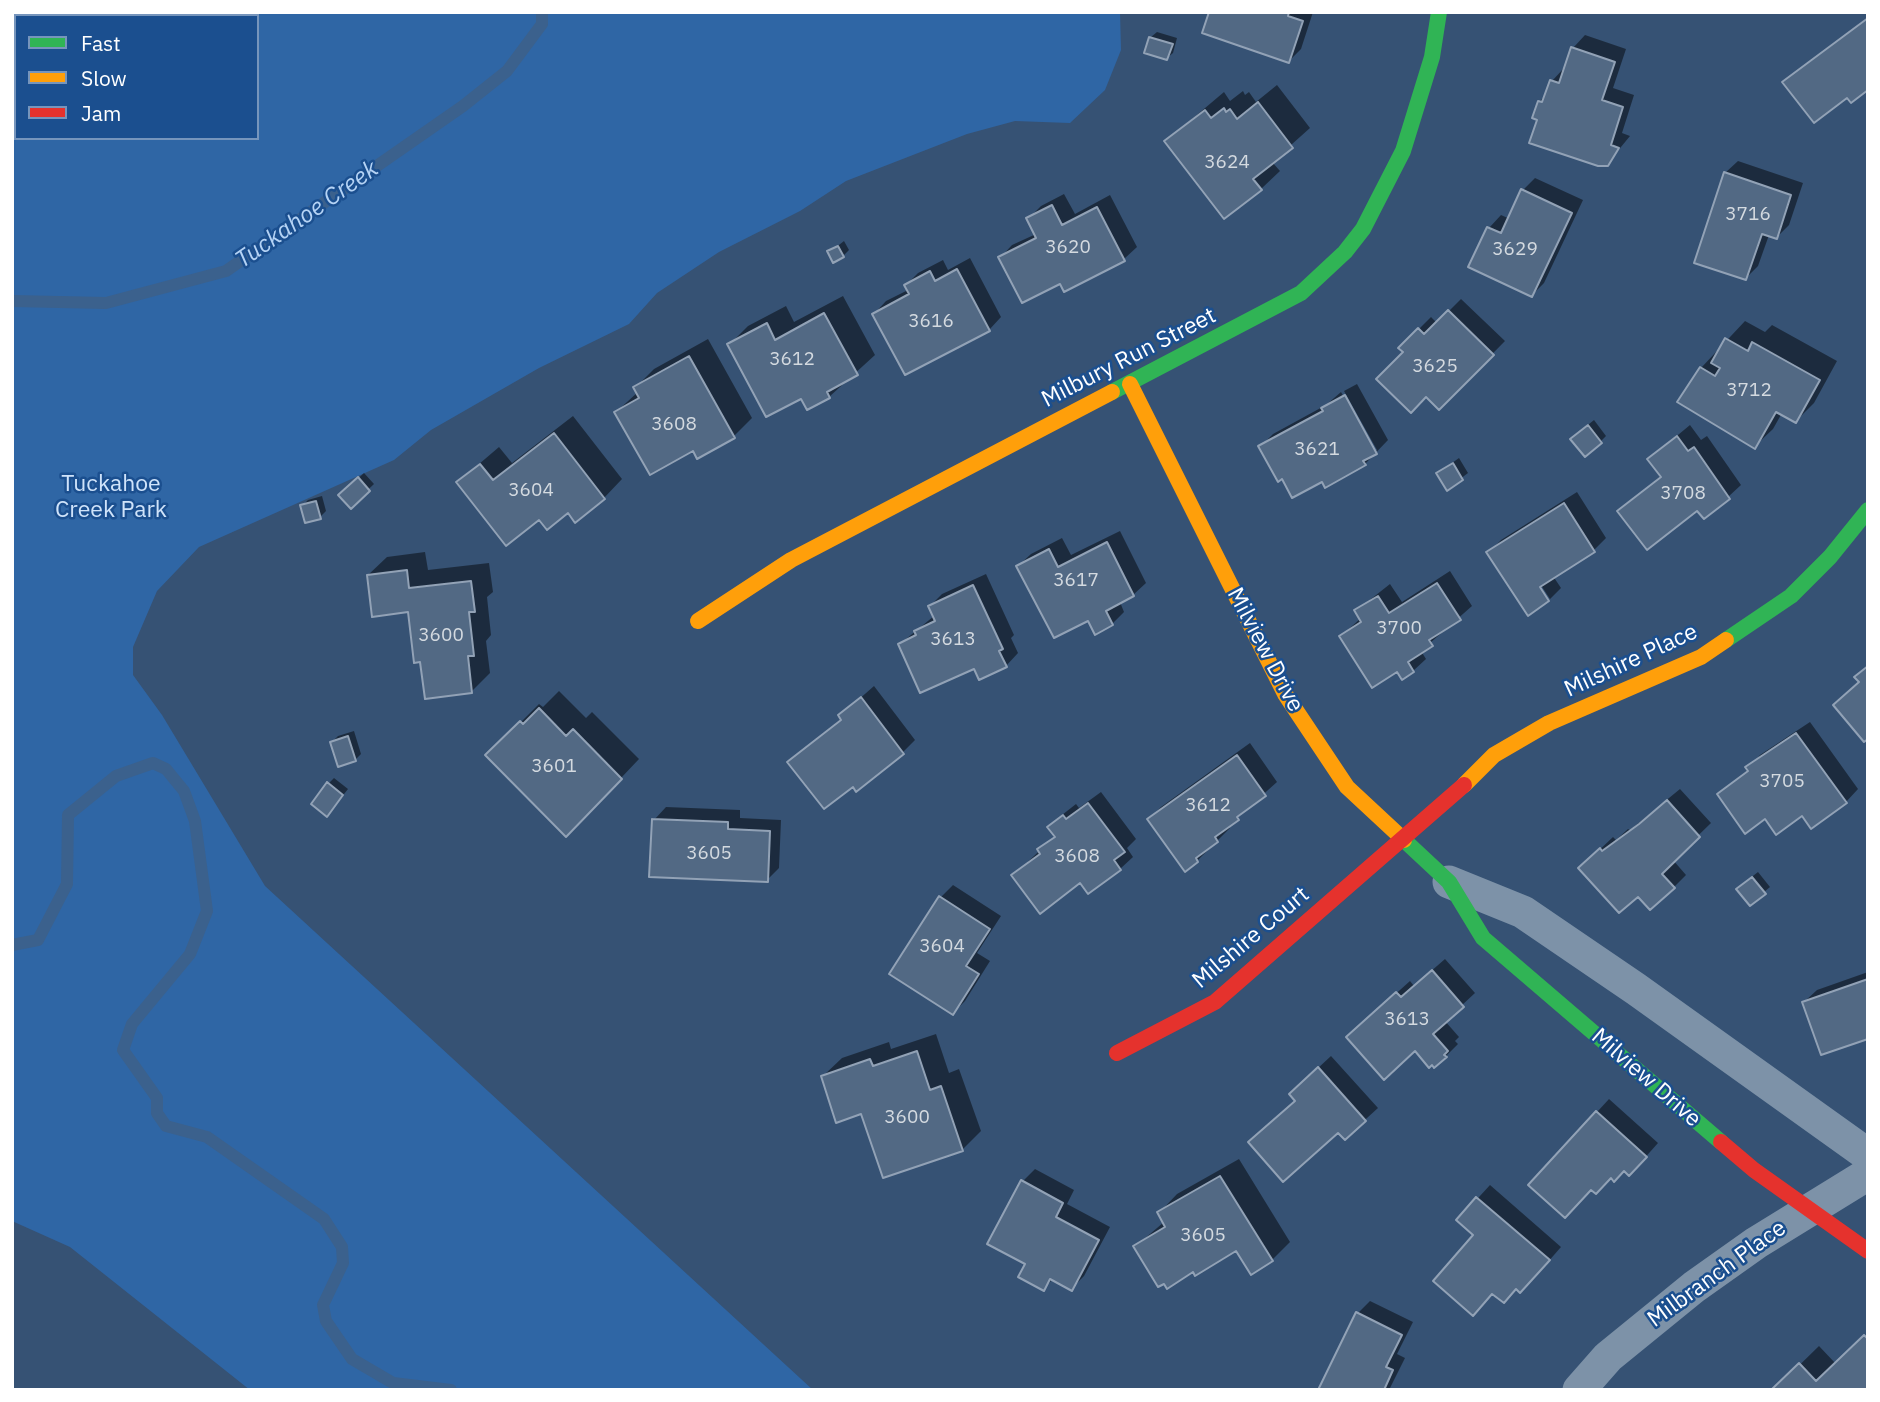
<!DOCTYPE html>
<html>
<head>
<meta charset="utf-8">
<style>
  body { margin:0 }
  #map { position:relative; width:1880px; height:1402px; overflow:hidden; background:#365274; font-family:"IBM Plex Sans",sans-serif }
  canvas { display:block }
  .frame { position:absolute; inset:0; border:14px solid #fff; pointer-events:none }
  .legend { position:absolute; left:14px; top:14px; width:245px; height:126px; box-sizing:border-box; background:#1b4f8f; border:2px solid #7695bc; margin:0; padding:9px 12px; list-style:none; font-size:21px; color:#fff }
  .legend li { display:flex; align-items:center; gap:14px; height:35px }
  .legend b { width:35px; border:2px solid #7695bc }
</style>
</head>
<body>
<div id="map">
<canvas width="1880" height="1402"></canvas>
<div class="frame"></div>
<ul class="legend">
<li><b style="height:9px;background:#30b455"></b>Fast</li>
<li><b style="height:9px;background:#ff9f0a"></b>Slow</li>
<li><b style="height:9px;background:#e5322d"></b>Jam</li>
</ul>
</div>
<script>
const c = document.querySelector('canvas').getContext('2d');
c.lineJoin = 'round';
function fill(path, color) { c.fillStyle = color; c.fill(path, 'evenodd'); }
const toPath = rows => new Path2D(rows.map(r => 'M' + r).join(''));
function stroke(path, color, width, dash) { c.strokeStyle = color; c.lineWidth = width; c.lineCap = dash ? 'butt' : 'round'; c.setLineDash(dash || []); c.stroke(path); }
function drawText(font, color, halo, rows, align = 'center') {
  c.font = font + ' "IBM Plex Sans",sans-serif'; c.lineWidth = 5; c.setLineDash([]); c.textBaseline = 'middle'; c.strokeStyle = halo; c.fillStyle = color; for (const [text, x, y, turn = 0] of rows) {
    c.save(); c.translate(x, y); c.rotate((+turn || 0) * Math.PI / 180); c.textAlign = isNaN(turn) ? turn : align; if (halo) c.strokeText(text, 0, 0); c.fillText(text, 0, 0); c.restore();
  }
}
const green = toPath([
  [12,12,1120,12,1121,50,1105,90,1070,123,1015,121,967,134,846,181,800,211,719,252,657,293,629,324,539,368,431,430,394,460,199,547,157,591,133,647,133,675,162,715,265,886,813,1390,250,1390,70,1247,12,1221],
  [16,16,257,16,257,138,16,138]
]);
const shadow = toPath([
  [1211,12,1313,12,1301,49,1289,61],
  [1868,17,1868,88,1847,96,1785,82],
  [1157,32,1177,38,1173,53,1167,58,1146,52,1151,37],
  [1585,35,1626,49,1613,88,1634,95,1622,133,1630,136,1607,164,1539,119,1539,102,1547,94,1552,81,1564,68,1573,48],
  [1277,85,1310,128,1272,162,1280,171,1261,189,1166,141,1224,92,1230,101,1243,91,1245,95,1249,92,1256,102],
  [1738,161,1803,183,1789,225,1777,237,1769,235,1758,266,1746,278,1725,173],
  [1535,178,1583,200,1544,283,1532,295,1470,267,1489,228,1501,215,1510,219,1523,190],
  [1064,194,1075,214,1110,195,1137,247,1124,259,1065,290,1061,282,1000,258,1012,245,1036,234,1028,219,1041,206],
  [844,241,849,250,843,256,830,252],
  [970,258,1001,317,989,330,874,314,886,301,908,290,906,285,918,273,943,260,948,270],
  [843,296,875,355,829,397,801,396,729,345,748,326,786,306,794,322],
  [1461,299,1505,341,1439,408,1401,347,1431,317,1437,323],
  [1745,321,1765,332,1772,325,1837,361,1814,403,1796,421,1782,413,1773,429,1754,447,1701,368],
  [708,339,752,418,733,437,693,449,616,412,638,392,635,388,654,369],
  [1357,384,1388,440,1365,464,1322,480,1282,476,1260,447,1273,434,1326,405,1341,392,1374,453,1377,450,1344,391],
  [573,416,622,479,604,498,539,518,458,482,499,447,512,463],
  [1594,420,1606,436,1600,442,1578,433],
  [1690,425,1701,440,1707,436,1741,485,1728,497,1697,508,1619,511,1662,475,1649,459],
  [1459,458,1468,473,1447,489,1438,473],
  [364,473,374,484,351,506,340,495],
  [1577,492,1606,538,1593,551,1553,576,1561,588,1550,599,1537,579,1489,552,1501,540],
  [322,496,326,511,320,517,302,506,308,500],
  [1120,531,1146,583,1133,595,1120,602,1124,612,1112,624,1018,566,1031,554,1062,538,1071,555],
  [425,552,428,570,489,563,493,592,487,597,491,635,486,641,490,673,471,692,422,660,410,610,368,575,387,557],
  [1450,571,1472,606,1421,651,1426,659,1413,671,1397,670,1341,636,1361,618,1357,610,1390,584,1402,602],
  [986,574,1014,635,1011,638,1018,653,1006,666,975,666,900,644,934,616,930,606,942,594],
  [874,686,915,740,903,752,856,789,853,784,789,762,842,718,840,716],
  [559,691,586,718,592,712,639,759,585,816,488,755,539,704,543,707],
  [1810,722,1858,789,1846,802,1802,814,1765,817,1719,794,1749,769,1760,755],
  [354,731,361,754,355,760,332,742,338,736],
  [1250,743,1277,782,1228,826,1230,828,1197,861,1149,819,1161,807],
  [334,778,348,789,333,808,328,784],
  [1680,789,1711,823,1673,860,1686,875,1674,887,1593,856,1613,837,1616,840,1628,829,1630,830],
  [1101,792,1136,839,1127,848,1133,857,1120,869,1089,892,1081,881,1013,876,1056,835,1049,827,1062,815,1076,804,1079,808],
  [666,807,740,810,740,818,781,820,779,868,767,880,654,820],
  [1758,872,1770,887,1750,904,1744,883],
  [953,885,1001,916,977,953,990,961,965,1001,953,1013,941,897],
  [1445,959,1475,993,1445,1021,1459,1037,1455,1041,1458,1044,1446,1056,1416,1049,1361,1025,1410,981,1414,986],
  [1868,972,1868,1037,1804,1002,1817,990],
  [936,1034,949,1073,959,1069,981,1131,962,1150,823,1076,842,1058,889,1042,891,1049],
  [1331,1056,1378,1108,1345,1138,1296,1100,1303,1082],
  [1609,1099,1658,1143,1642,1161,1592,1188,1530,1185],
  [1239,1159,1290,1242,1272,1260,1236,1249,1136,1246,1164,1222,1159,1213,1177,1194],
  [1035,1169,1074,1190,1067,1204,1110,1227,1084,1276,1072,1288,1053,1279,1043,1289,1027,1264,1023,1181],
  [1490,1185,1561,1247,1533,1279,1517,1288,1493,1292,1475,1234,1458,1220],
  [1370,1301,1413,1322,1397,1354,1405,1358,1389,1390,1320,1390,1358,1313],
  [1868,1334,1868,1390,1774,1390,1819,1346,1836,1364]
]);
const stream = toPath([
  [12,301,106,303,226,271,463,106,507,71,542,24,542,12],
  [12,945,38,940,67,884,68,815,116,776,153,763,166,769,184,791,195,821,207,911,190,954,132,1024,123,1050,157,1098,157,1113,166,1126,207,1137,324,1219,342,1247,343,1263,323,1305,326,1321,352,1359,393,1383,451,1390]
]);
const building = toPath([
  [1209,12,1289,12,1288,16,1303,21,1289,63,1202,33,1209,12],
  [1868,18,1868,90,1851,103,1847,98,1814,123,1782,82,1868,18],
  [1149,37,1173,44,1167,60,1144,53,1149,37],
  [1571,47,1615,62,1602,100,1623,107,1611,145,1619,148,1608,166,1598,166,1529,143,1537,120,1532,118,1538,101,1542,102,1550,80,1559,83,1571,47],
  [1258,102,1293,148,1253,179,1262,190,1224,219,1164,141,1205,110,1211,118,1224,108,1226,112,1230,109,1237,119,1258,102],
  [1724,172,1791,195,1777,239,1762,234,1746,280,1694,263,1724,172],
  [1521,189,1572,213,1532,297,1468,267,1487,227,1501,233,1521,189],
  [1052,205,1062,225,1097,207,1125,261,1064,292,1060,284,1022,303,998,257,1036,238,1026,218,1052,205],
  [838,246,844,257,833,263,827,251,838,246],
  [957,269,990,331,905,375,872,314,909,294,904,285,930,271,935,281,957,269],
  [1448,310,1494,355,1439,410,1426,397,1411,413,1376,379,1403,352,1398,348,1418,328,1424,334,1448,310],
  [824,313,858,375,827,392,830,398,807,410,801,399,766,417,727,344,767,323,775,340,824,313],
  [1725,338,1748,351,1752,342,1820,380,1796,423,1776,412,1755,449,1677,402,1700,367,1715,376,1720,368,1711,363,1725,338],
  [689,356,735,438,697,459,693,451,650,475,614,412,639,398,633,387,689,356],
  [1345,395,1377,454,1363,461,1366,465,1325,488,1322,482,1292,498,1282,479,1278,482,1258,446,1323,411,1321,408,1345,395],
  [1588,425,1602,443,1585,457,1570,439,1588,425],
  [554,433,605,499,575,523,568,513,547,530,539,520,506,546,456,482,480,464,493,480,554,433],
  [1677,436,1688,451,1694,447,1730,499,1704,519,1697,511,1647,550,1617,511,1661,477,1647,459,1677,436],
  [1453,463,1463,480,1447,491,1436,473,1453,463],
  [358,477,370,491,351,509,338,495,358,477],
  [316,501,321,519,305,523,300,505,316,501],
  [1564,503,1595,552,1540,587,1549,601,1528,616,1486,552,1564,503],
  [1107,542,1134,596,1106,611,1113,625,1095,635,1088,621,1054,638,1016,566,1049,549,1058,567,1107,542],
  [407,570,409,588,471,581,475,612,469,612,474,656,468,656,472,693,425,699,420,662,414,663,408,612,372,617,367,575,407,570],
  [1437,583,1461,620,1429,640,1433,646,1408,662,1414,672,1402,680,1397,672,1372,688,1339,636,1361,622,1354,610,1378,596,1389,613,1437,583],
  [973,585,1003,649,999,651,1007,667,979,680,974,669,920,693,898,644,916,635,914,631,935,621,928,606,973,585],
  [1868,666,1868,739,1864,742,1833,705,1859,682,1854,677,1868,666],
  [861,697,904,754,856,792,853,787,824,809,787,762,841,720,838,715,861,697],
  [539,708,566,736,573,729,622,779,566,837,485,755,520,721,523,724,539,708],
  [1796,733,1847,803,1811,829,1802,816,1776,835,1765,819,1745,834,1717,794,1748,771,1745,767,1796,733],
  [348,736,356,761,338,767,330,742,348,736],
  [1237,755,1266,796,1237,817,1239,820,1215,837,1218,842,1196,858,1198,862,1185,872,1147,819,1237,755],
  [327,782,343,795,327,817,311,804,327,782],
  [1667,800,1700,837,1662,874,1675,888,1650,910,1638,897,1619,913,1578,868,1600,848,1602,851,1639,824,1667,800],
  [1088,803,1125,852,1114,860,1121,870,1088,894,1080,883,1040,914,1011,875,1040,854,1037,849,1055,837,1047,827,1063,815,1066,819,1088,803],
  [652,819,728,822,728,829,770,831,768,882,649,877,652,819],
  [1752,877,1766,894,1750,906,1736,889,1752,877],
  [939,896,990,929,966,966,979,974,953,1015,889,974,939,896],
  [1432,970,1464,1007,1433,1034,1448,1051,1444,1055,1447,1057,1434,1068,1432,1065,1429,1068,1415,1051,1384,1080,1346,1037,1396,992,1401,997,1432,970],
  [1868,979,1868,1039,1821,1055,1802,1002,1868,979],
  [917,1051,930,1090,941,1086,963,1151,883,1178,861,1114,836,1123,821,1076,870,1059,873,1066,917,1051],
  [1318,1067,1366,1121,1345,1140,1338,1133,1283,1182,1248,1142,1295,1101,1289,1094,1318,1067],
  [1596,1111,1647,1157,1629,1176,1624,1171,1614,1182,1611,1178,1596,1194,1591,1190,1565,1218,1528,1185,1596,1111],
  [1220,1176,1273,1261,1251,1275,1236,1251,1195,1276,1193,1272,1167,1289,1164,1284,1158,1287,1133,1246,1165,1227,1157,1212,1220,1176],
  [1021,1180,1063,1203,1056,1217,1099,1240,1072,1291,1050,1279,1044,1291,1018,1277,1025,1264,987,1244,1021,1180],
  [1476,1197,1550,1260,1520,1293,1516,1289,1504,1303,1492,1294,1473,1316,1433,1281,1473,1235,1456,1220,1476,1197],
  [1356,1312,1402,1335,1386,1367,1393,1370,1384,1390,1318,1390,1356,1312],
  [1864,1335,1868,1339,1868,1390,1771,1390,1799,1363,1816,1381,1864,1335]
]);
const street = toPath([
  [1449,882,1523,912,1636,989,1868,1155],
  [1579,1390,1608,1357,1694,1287,1756,1243,1868,1174]
]);
const fast = toPath([
  [1112,392,1301,293,1345,252,1363,229,1403,151,1432,57,1439,12],
  [1726,640,1791,596,1830,557,1868,510],
  [1404,840,1449,882,1483,938,1721,1142]
]);
const slow = toPath([
  [1130,384,1285,694,1347,787,1404,840],
  [698,621,791,560,1112,392],
  [1464,785,1494,755,1549,723,1701,657,1726,640]
]);
const jam = toPath([
  [1117,1053,1215,1002,1464,785],
  [1721,1142,1754,1170,1868,1251]
]);
const numberNames = [
  ["3624",1227,163],
  ["3716",1748,215],
  ["3620",1068,248],
  ["3629",1515,250],
  ["3616",931,322],
  ["3612",792,360],
  ["3625",1435,367],
  ["3712",1749,391],
  ["3608",674,425],
  ["3621",1317,450],
  ["3604",531,491],
  ["3708",1683,494],
  ["3617",1076,581],
  ["3700",1399,629],
  ["3600",441,636],
  ["3613",953,640],
  ["3601",554,767],
  ["3705",1782,782],
  ["3612",1208,806],
  ["3605",709,854],
  ["3608",1077,857],
  ["3604",942,947],
  ["3613",1407,1020],
  ["3600",907,1118],
  ["3605",1203,1236]
];
const streetNames = [
  ["Milbury Run Street",1129,358,-27],
  ["Milview Drive",1265,650,62],
  ["Milshire Place",1631,661,-25],
  ["Milshire Court",1251,938,-40],
  ["Milview Drive",1646,1078,41],
  ["Milbranch Place",1717,1274,-36]
];
const parkNames = [
  ["Tuckahoe",111,484],
  ["Creek Park",111,510]
];
const waterNames = [
  ["Tuckahoe Creek",307,215,-35]
];
fill(green, '#2f66a5');
fill(shadow, '#0007');
stroke(stream, '#3b618d', 12);
fill(building, '#526984');
stroke(building, '#92a2b6', 2);
stroke(street, '#7d92a8', 33);
stroke(fast, '#30b455', 16);
stroke(slow, '#ff9f0a', 16);
stroke(jam, '#e5322d', 16);
drawText('19px', '#d4dae0', null, numberNames);
drawText('23px', '#fff', '#1b4f8f', streetNames);
drawText('23px', '#cfe3fa', '#1b4f8f', parkNames);
drawText('italic 24px', '#b5d3f5', '#1b4f8f', waterNames);
</script>
</body>
</html>
